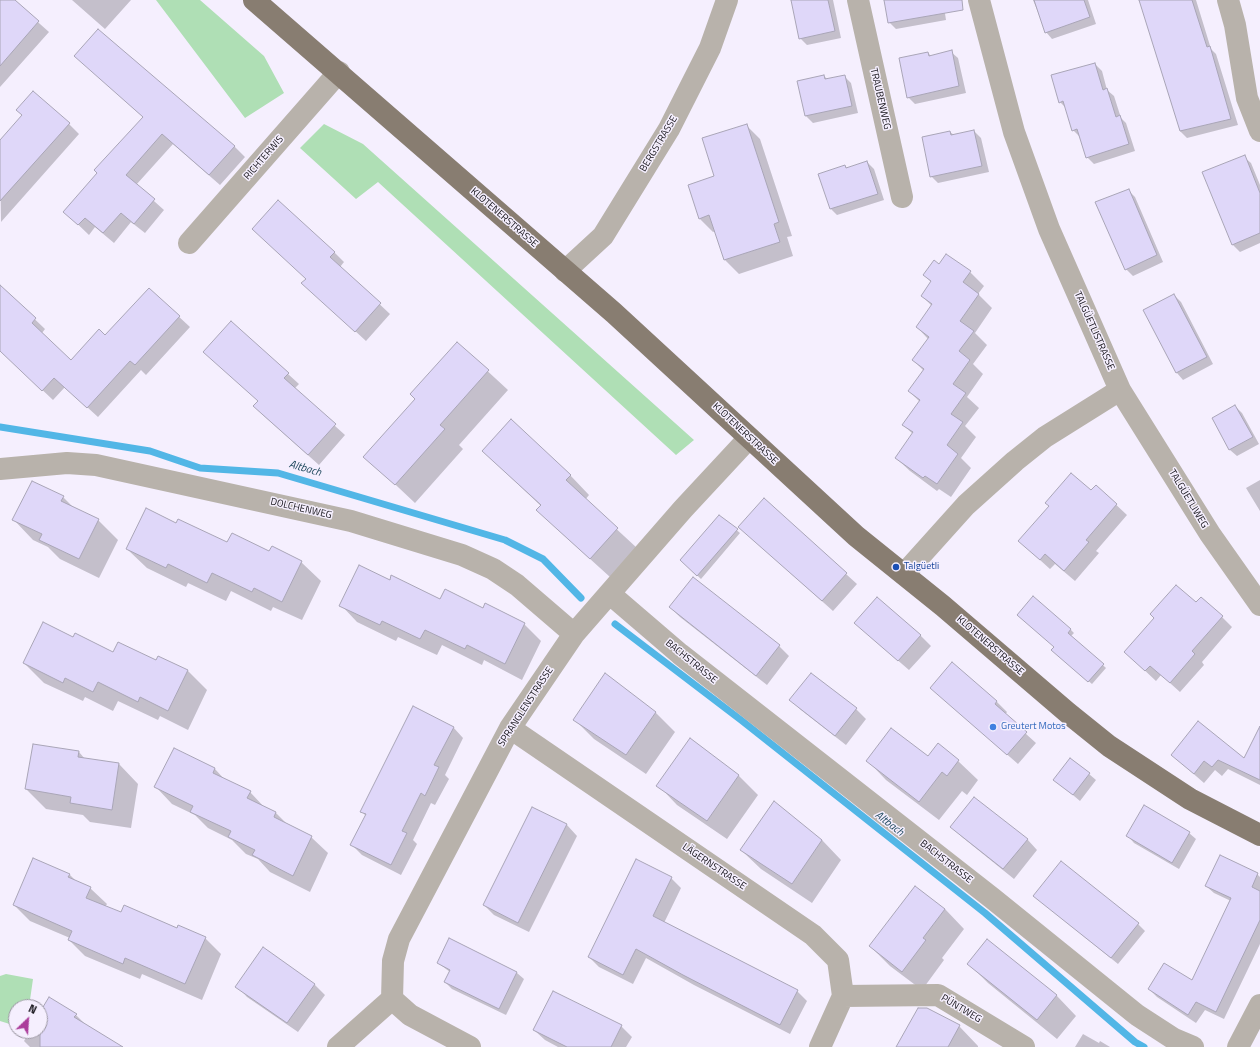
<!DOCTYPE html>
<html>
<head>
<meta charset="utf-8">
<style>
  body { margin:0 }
  #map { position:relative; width:1260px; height:1047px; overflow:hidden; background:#f5effe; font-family:"Titillium Web",sans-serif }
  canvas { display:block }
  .north { position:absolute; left:8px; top:999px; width:40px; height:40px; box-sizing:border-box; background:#f5effe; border:1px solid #9b97a2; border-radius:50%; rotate:25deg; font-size:11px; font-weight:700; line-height:16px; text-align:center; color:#141218 }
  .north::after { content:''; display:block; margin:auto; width:14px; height:18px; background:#ab3d9b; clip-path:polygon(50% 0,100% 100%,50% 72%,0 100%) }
</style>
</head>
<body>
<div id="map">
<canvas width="1260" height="1047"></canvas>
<div class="north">N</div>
</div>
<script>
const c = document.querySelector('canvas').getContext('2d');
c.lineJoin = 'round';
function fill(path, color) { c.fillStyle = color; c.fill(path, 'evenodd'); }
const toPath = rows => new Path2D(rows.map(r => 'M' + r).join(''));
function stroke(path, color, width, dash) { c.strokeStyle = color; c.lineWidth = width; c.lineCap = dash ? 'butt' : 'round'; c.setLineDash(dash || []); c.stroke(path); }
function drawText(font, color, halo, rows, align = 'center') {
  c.font = font + ' "Titillium Web",sans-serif'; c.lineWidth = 3; c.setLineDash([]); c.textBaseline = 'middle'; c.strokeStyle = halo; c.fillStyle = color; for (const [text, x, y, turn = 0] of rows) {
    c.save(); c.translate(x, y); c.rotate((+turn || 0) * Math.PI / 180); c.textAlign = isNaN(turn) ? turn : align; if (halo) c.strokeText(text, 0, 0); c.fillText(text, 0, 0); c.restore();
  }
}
const green = toPath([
  [156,0,200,0,264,56,284,93,245,118],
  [324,124,363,144,694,440,676,455,378,182,356,199,300,148],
  [6,974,33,979,29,1007,16,1007,16,1026,0,1021,0,976]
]);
const shadow = toPath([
  [0,0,13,0,49,32,0,87],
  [72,0,131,0,105,29],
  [792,0,833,0,841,38,807,45,800,38],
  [885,0,943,0,946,20,896,29,889,22],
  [1033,0,1088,0,1096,24,1052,39,1046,32],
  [1140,0,1196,0,1211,49,1216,54,1238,125,1187,138,1180,131],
  [951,52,958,58,966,93,915,104,908,97,928,53,931,56],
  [76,56,234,146,245,157,220,185,173,144,136,185,164,210,145,233,131,222,114,243,95,227,89,235,65,212,144,118],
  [1095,64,1102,71,1107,90,1114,96,1121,118,1126,123,1135,151,1094,164,1087,157,1080,137,1073,130,1066,108,1060,102],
  [824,76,828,80,844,76,851,83,858,113,813,123,806,116,798,81],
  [69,124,79,134,1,222,0,142],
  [746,125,760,139,792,236,787,237,793,256,739,274,725,260,716,231,713,232,699,218,716,177],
  [974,131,981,138,989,172,938,183,931,176,950,132,954,135],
  [1244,157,1251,163,1260,185,1260,243,1240,252,1233,245,1203,173],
  [867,162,874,169,884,200,837,215,831,209,845,166,848,169],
  [1128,190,1135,197,1163,262,1133,276,1126,269],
  [334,252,344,262,340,267,390,314,366,341,303,283],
  [946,255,970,272,984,286,978,294,992,308,975,333,987,345,973,364,983,374,967,397,979,408,965,426,976,437,961,458,971,468,951,497,939,489,937,491,910,471,896,458,913,434,903,425,920,402,909,391,924,371,913,360,928,339,917,327,932,306,922,296,931,282,924,275,939,265],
  [0,286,45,329,42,333,71,361,105,337,149,289,190,327,146,375,141,370,98,417,65,387,53,400,0,350],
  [1174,295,1181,302,1213,364,1183,380,1177,373,1144,310],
  [457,343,508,390,459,445,463,449,415,503,365,456,416,399],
  [204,352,288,374,299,384,294,389,345,435,319,465,264,416,254,406,259,401],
  [1235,406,1242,413,1259,444,1237,456,1230,450,1213,419],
  [483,451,570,475,589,495,585,500,637,548,610,577,557,529,541,506],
  [1260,480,1260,511,1246,488],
  [32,482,63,497,75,509,98,520,118,540,99,578,60,559,48,547,33,540,14,520],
  [1096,486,1127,515,1096,551,1099,553,1075,581,1055,564,1050,569,1030,551],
  [764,500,857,584,833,611,750,537],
  [719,516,740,533,701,579,681,560],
  [177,524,227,543,301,562,321,581,302,620,273,607,271,611,231,591,226,601,188,583,186,587,147,568,127,549],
  [390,581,441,600,483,609,524,624,541,641,522,680,484,660,482,665,442,645,437,655,398,637,396,641,357,622,341,605],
  [1033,597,1071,630,1074,633,1071,636,1106,668,1092,684,1056,653,1055,647],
  [1197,603,1222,617,1232,627,1202,662,1204,665,1180,692,1161,675,1156,681,1125,652],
  [670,607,779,646,789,656,767,685,680,617],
  [866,633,920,635,931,646,909,670],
  [73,638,114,653,156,662,188,671,207,690,188,730,160,716,158,720,118,701,113,711,85,697,83,701,44,683,24,663],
  [952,663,997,702,1007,712,1005,715,1036,743,1018,764,931,688],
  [791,700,856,709,866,719,846,745,801,710],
  [655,712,675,732,646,774,594,739,575,720],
  [453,727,463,738,445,775,449,779,435,805,431,803,413,840,417,844,401,875,362,855,352,845,366,816,361,811],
  [1260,747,1260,785,1228,769,1222,776,1215,770,1204,783,1172,755,1245,759],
  [174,749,215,769,226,781,250,792,266,809,276,813,288,825,311,837,328,853,310,892,270,872,258,859,246,854,232,840,208,828,195,815,172,804,156,787],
  [79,752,85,759,119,764,138,784,131,828,90,822,83,815,46,809,26,789],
  [928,757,958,761,978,780,967,795,962,791,939,820,886,780,867,760],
  [1089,774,1096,780,1080,801,1055,780],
  [738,775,758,795,727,839,677,805,658,785],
  [532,808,567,825,577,836,529,932,494,915,484,905],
  [951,827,1027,839,1037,850,1014,879,962,837],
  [1189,833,1196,839,1179,869,1134,843,1128,836],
  [822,840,841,860,812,903,761,869,741,850],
  [69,874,77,882,90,888,107,904,105,907,122,913,205,938,221,954,202,1000,142,974,140,979,85,956,69,940,70,938,30,921,14,905],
  [1257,874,1260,877,1260,944,1224,1019,1205,1010,1196,1023,1157,997,1149,989,1193,981,1231,901,1214,893,1206,886],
  [671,878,681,888,664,923,797,991,807,1001,790,1034,694,985,646,958,633,984,599,967,589,957],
  [1034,896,1138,924,1145,931,1118,964],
  [945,909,964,929,942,958,944,960,922,990,890,966,870,946],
  [450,940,517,973,524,979,506,1015,452,989,445,982,450,972,438,963],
  [987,940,1057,996,1076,1016,1057,1039,988,983,968,963],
  [314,984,325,995,298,1032,247,997,237,986],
  [40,1014,76,1015,88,1027,119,1047,30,1047,24,1041,30,1031,40,1031],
  [621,1026,632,1037,626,1047,558,1047,545,1040,534,1030],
  [959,1026,978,1046,978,1047,898,1047],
  [1083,1034,1099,1043,1100,1041,1110,1047,1075,1047]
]);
const stream = toPath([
  [0,427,150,451,200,468,278,473,505,540,543,559,581,598],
  [615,624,741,720,985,913,1135,1042,1144,1047]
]);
const building = toPath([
  [0,0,15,0,39,21,0,66,0,0],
  [791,0,828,0,835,31,799,39,791,0],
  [884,0,962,0,963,10,888,23,884,0],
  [1034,0,1084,0,1090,17,1045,33,1034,0],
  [1139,0,1192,0,1207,47,1210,46,1231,119,1180,131,1139,0],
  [98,29,235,146,209,175,162,134,126,175,155,199,134,224,121,213,103,233,85,218,78,225,63,212,97,173,94,170,143,117,74,56,98,29],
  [952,50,959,86,907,98,899,58,928,52,929,56,952,50],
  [1095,63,1103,90,1107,88,1116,117,1120,115,1129,144,1086,158,1077,129,1072,131,1063,101,1059,103,1051,75,1095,63],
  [824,75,825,79,845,75,852,106,805,116,797,81,824,75],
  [33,91,70,123,0,201,0,140,22,115,16,110,33,91],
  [747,124,779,222,774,224,780,242,724,260,709,215,699,219,688,185,714,176,702,138,747,124],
  [974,130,982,166,930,177,922,137,950,131,951,135,974,130],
  [1245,155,1260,193,1260,233,1232,245,1202,172,1245,155],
  [867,161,878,194,830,209,818,174,845,165,846,168,867,161],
  [1129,189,1157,255,1125,270,1095,202,1129,189],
  [278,200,335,252,330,257,381,303,355,332,301,283,306,279,252,229,278,200],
  [946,254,971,271,963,282,979,294,960,321,974,331,959,351,970,360,953,384,966,393,951,414,963,422,947,445,958,454,937,484,925,476,923,478,895,458,913,432,902,425,920,400,908,391,924,369,912,360,929,337,916,327,932,304,921,296,931,281,923,275,934,260,939,264,946,254],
  [0,285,36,318,32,323,71,360,99,329,105,335,149,288,180,316,135,365,130,361,87,408,54,378,42,391,0,351,0,285],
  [1174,294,1207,357,1176,373,1143,310,1174,294],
  [231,321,289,373,284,378,336,424,308,455,253,406,258,401,203,352,231,321],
  [457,342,489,370,440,425,445,429,395,485,363,457,415,399,410,394,457,342],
  [1235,405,1253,437,1229,450,1212,418,1235,405],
  [511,419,571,475,566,480,618,528,590,559,536,510,541,505,482,451,511,419],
  [1071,473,1091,490,1096,485,1117,504,1086,540,1089,542,1064,571,1045,554,1040,560,1018,541,1049,506,1045,503,1071,473],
  [32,481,64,496,61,501,99,519,79,559,39,540,42,534,12,520,32,481],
  [764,498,847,573,822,601,738,527,764,498],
  [146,508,176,523,178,519,227,542,232,533,269,551,272,546,302,561,282,602,254,588,252,592,212,573,207,583,168,564,166,568,126,549,146,508],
  [719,515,738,529,697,576,680,560,719,515],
  [359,565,390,580,391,575,440,599,445,589,483,608,485,603,525,623,505,664,467,645,465,649,425,630,420,639,382,621,380,625,339,606,359,565],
  [693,577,780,645,756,676,669,607,693,577],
  [1176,585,1196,602,1201,597,1223,616,1192,651,1195,654,1170,683,1150,666,1145,671,1124,652,1154,618,1150,614,1176,585],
  [1033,596,1071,629,1068,633,1104,664,1088,682,1051,650,1054,647,1017,615,1033,596],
  [877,597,921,635,898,661,854,623,877,597],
  [43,622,73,637,75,633,113,652,118,642,156,660,158,656,188,670,168,711,140,697,138,702,98,682,93,692,65,678,63,683,23,663,43,622],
  [952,662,997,701,995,704,1027,732,1007,755,930,688,952,662],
  [605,673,656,712,626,755,573,720,605,673],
  [811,673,857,708,835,736,789,700,811,673],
  [413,706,454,727,434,765,439,767,425,796,421,793,402,831,407,833,391,865,350,845,366,814,360,812,413,706],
  [1198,721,1244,758,1260,726,1260,780,1218,760,1212,767,1204,761,1194,774,1171,755,1198,721],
  [891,728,928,756,938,743,959,760,947,776,942,772,919,802,866,761,891,728],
  [690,738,739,775,707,821,656,786,690,738],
  [33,744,79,751,78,757,119,763,112,810,70,803,71,797,25,789,33,744],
  [174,748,215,768,213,773,251,791,247,798,276,812,274,817,312,836,293,876,252,855,255,850,228,837,231,831,190,812,193,806,154,787,174,748],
  [1070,758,1090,773,1073,795,1053,780,1070,758],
  [974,797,1028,839,1003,869,950,827,974,797],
  [774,801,822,840,792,884,740,850,774,801],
  [1144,805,1190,832,1172,863,1126,836,1144,805],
  [532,807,567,824,518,923,483,905,532,807],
  [1220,855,1258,873,1252,887,1260,891,1260,920,1216,1012,1196,1002,1188,1015,1148,989,1164,963,1192,980,1231,898,1205,886,1220,855],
  [33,858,70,874,68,877,91,887,86,898,121,912,124,905,177,928,178,925,206,937,185,984,125,958,123,964,68,940,72,931,13,905,33,858],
  [636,859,672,877,653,916,798,990,780,1025,683,975,636,949,623,975,588,957,636,859],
  [1061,861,1139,923,1111,958,1033,896,1061,861],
  [915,886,945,909,923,938,926,940,902,972,869,946,915,886],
  [449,938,517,972,499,1009,444,982,450,970,437,963,449,938],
  [987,939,1057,995,1037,1020,967,964,987,939],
  [263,947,315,984,287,1023,235,987,263,947],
  [553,991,622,1025,611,1047,567,1047,533,1030,553,991],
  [49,997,77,1014,74,1017,123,1047,40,1047,40,1012,49,997],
  [918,1008,927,1008,960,1025,948,1047,896,1047,918,1008]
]);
const minor = toPath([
  [858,0,902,197],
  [979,0,1014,132,1049,229,1120,390,1210,534,1260,605],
  [1228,0,1235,25,1247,98,1260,131],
  [189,243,339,72],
  [565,271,603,236,669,129,710,48,727,0],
  [0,469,67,463,96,465,351,521,462,555,493,569,517,585,574,634],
  [904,574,966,505,1015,461,1045,437,1120,390],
  [610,594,680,654,992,898,1137,1015,1174,1039,1193,1047],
  [510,728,813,935,838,960,843,996,820,1047],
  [843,996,938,995,1024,1047],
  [392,999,410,1015,470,1047],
  [338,1047,392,999,393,961,399,939,510,728,574,634,683,509,749,438],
  [1238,1047,1260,1005]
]);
const major = toPath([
  [254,0,614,313,856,536,943,606,1068,713,1109,746,1190,799,1260,835]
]);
const markers = [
  [896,567,4,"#1a4fb4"],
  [993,727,4,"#3f7fe0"]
];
const streetNames = [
  ["TRAUBENWEG",880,99,77],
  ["BERGSTRASSE",659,144,-59],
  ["RICHTERWIS",264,158,-49],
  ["KLOTENERSTRASSE",504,218,41],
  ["TALGÜETLISTRASSE",1094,331,66],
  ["KLOTENERSTRASSE",745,434,43],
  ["TALGÜETLIWEG",1188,499,59],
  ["DOLCHENWEG",301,509,13],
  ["KLOTENERSTRASSE",990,646,41],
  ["BACHSTRASSE",691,662,39],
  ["SPRANGLENSTRASSE",526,707,-57],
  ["BACHSTRASSE",946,862,38],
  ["LÄGERNSTRASSE",714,867,34],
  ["PÜNTWEG",961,1009,31]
];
const transitNames = [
  ["Talgüetli",904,567]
];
const shopNames = [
  ["Greutert Motos",1001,727]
];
const waterNames = [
  ["Altbach",305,469,16],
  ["Altbach",889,824,38]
];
fill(green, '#afdfb5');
fill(shadow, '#0003');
stroke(stream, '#52b6e6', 7);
fill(building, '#dfd7f9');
stroke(building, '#a9a5b7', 1);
stroke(minor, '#b8b2ab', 22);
stroke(major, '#887d71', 22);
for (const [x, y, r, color] of markers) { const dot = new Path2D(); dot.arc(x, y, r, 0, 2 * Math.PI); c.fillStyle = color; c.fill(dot); stroke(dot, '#f5effe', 1.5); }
drawText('10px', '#141218', '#f5effe', streetNames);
drawText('10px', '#164399', '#f5effe', transitNames, 'left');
drawText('10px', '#366cbe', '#f5effe', shopNames, 'left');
drawText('italic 11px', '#1f495e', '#f5effe', waterNames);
</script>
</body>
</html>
